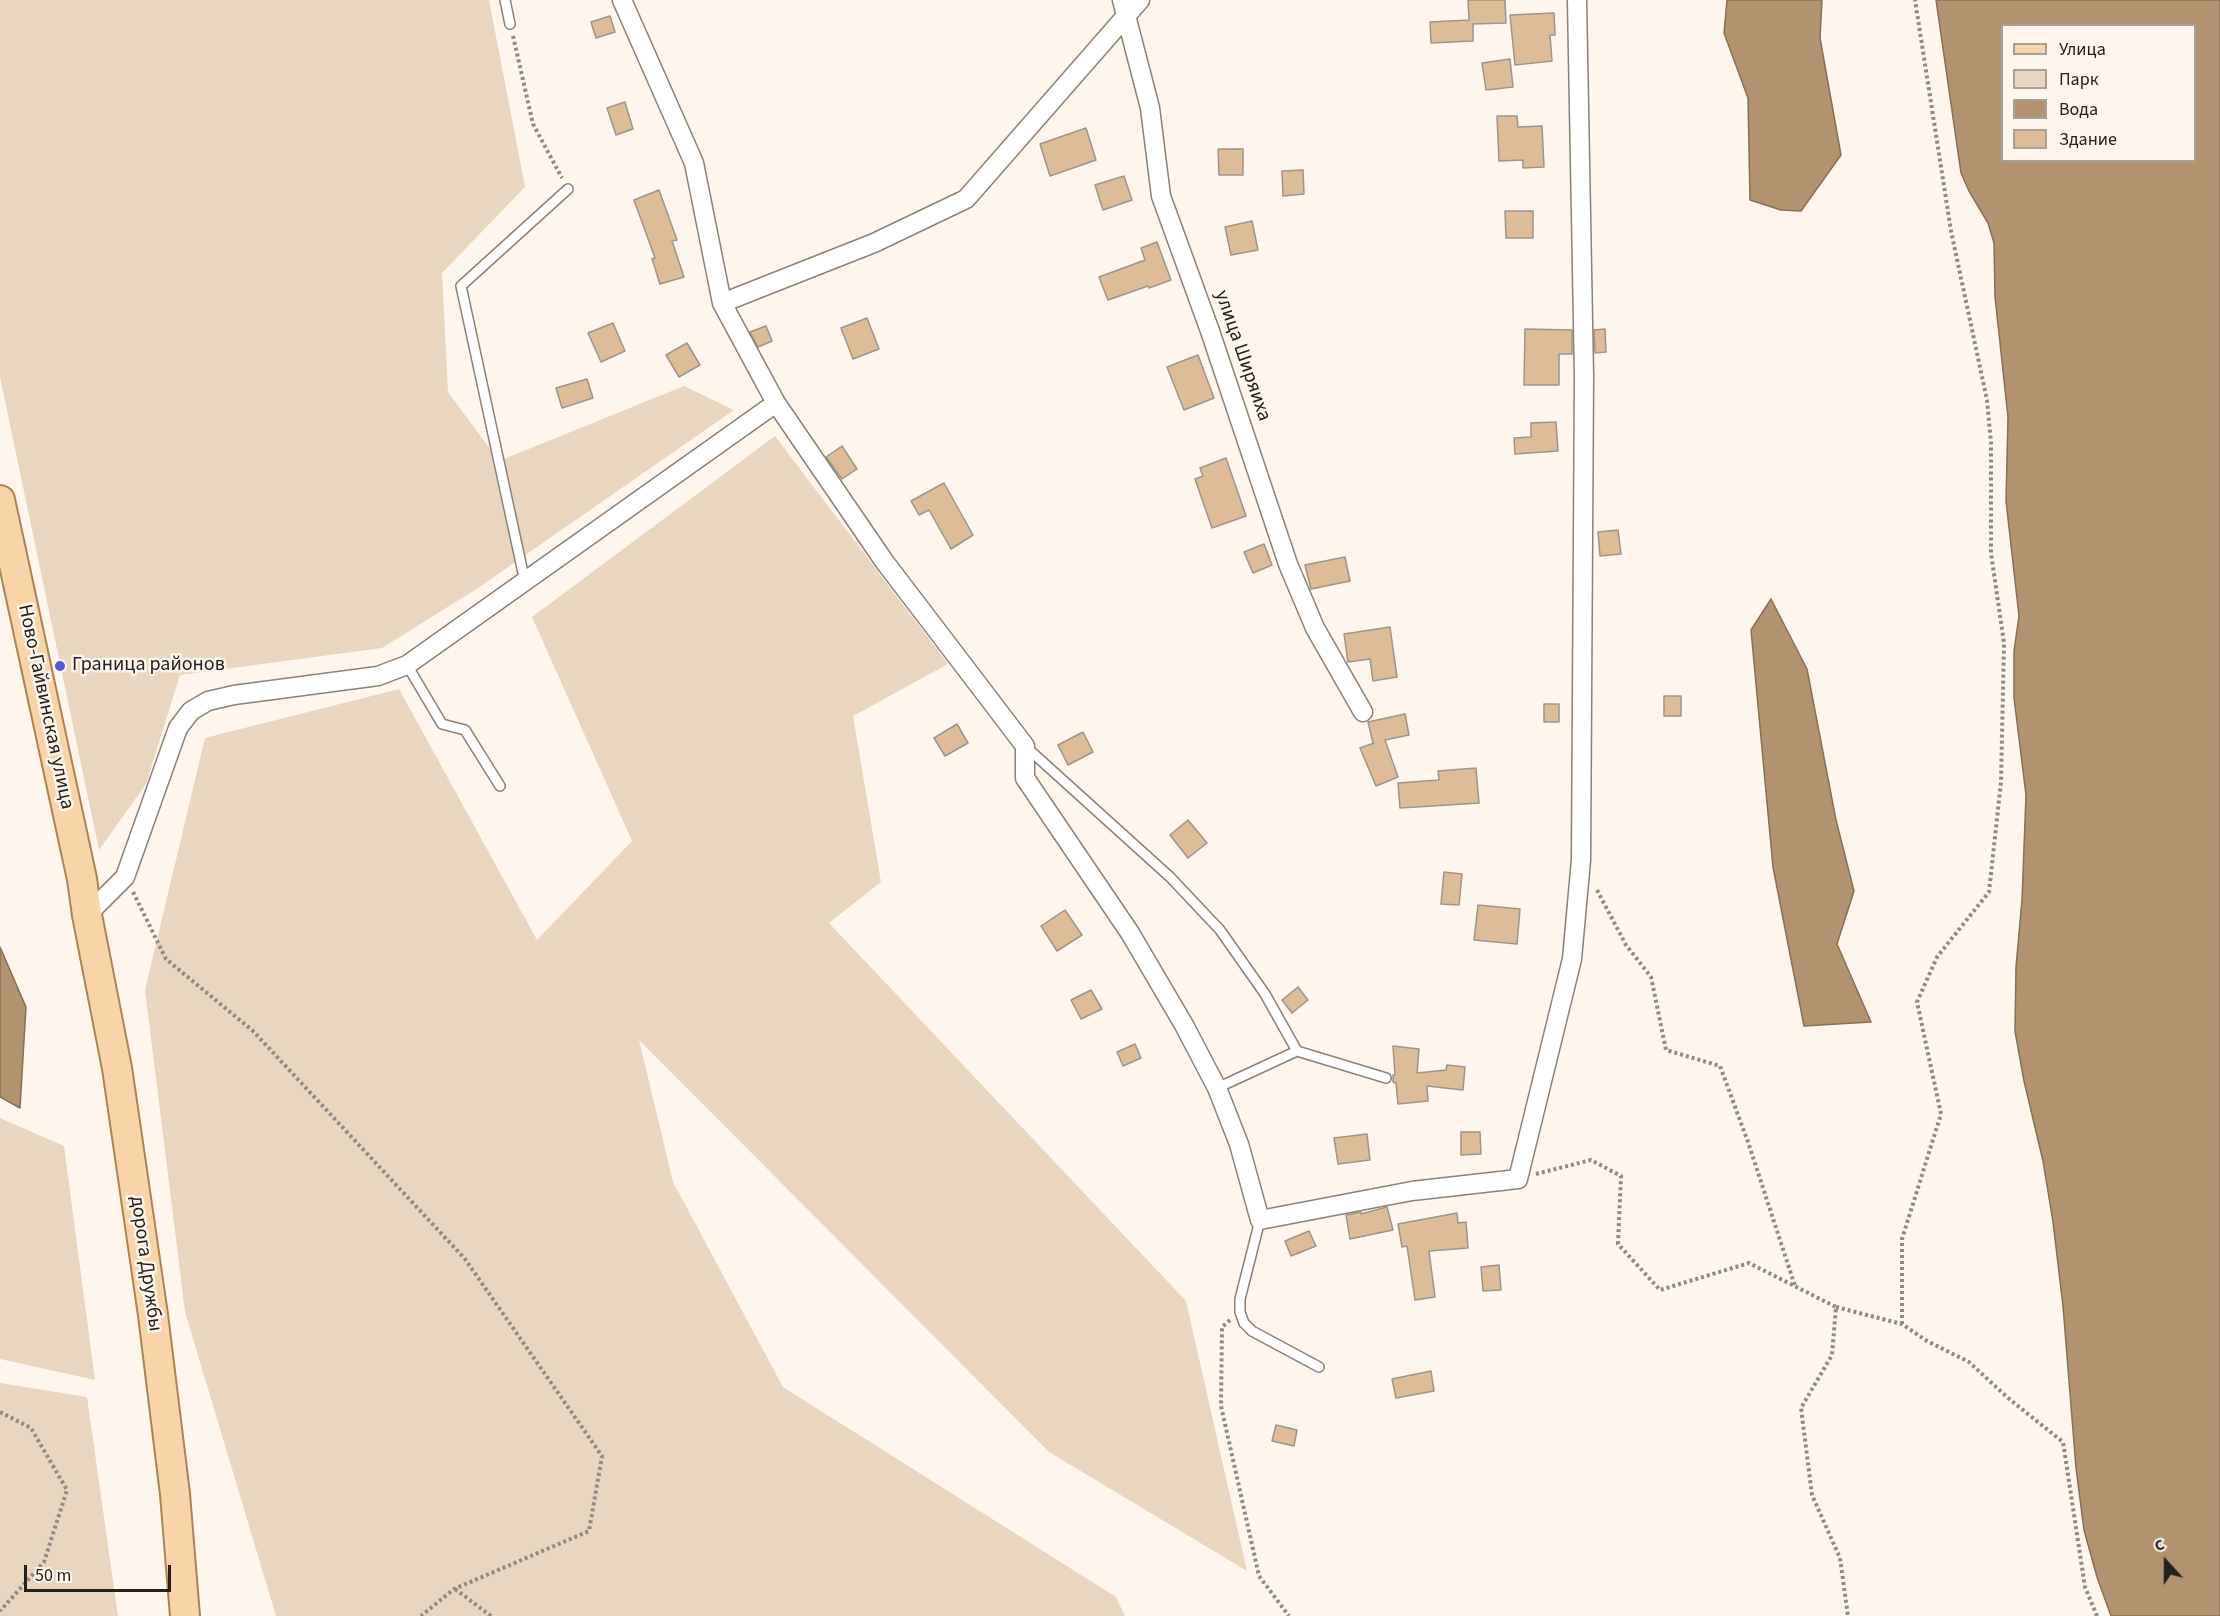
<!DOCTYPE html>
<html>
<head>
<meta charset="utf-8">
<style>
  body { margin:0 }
  #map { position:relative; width:2220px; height:1616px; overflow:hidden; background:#fef6ed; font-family:"Source Sans 3",sans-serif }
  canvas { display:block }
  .legend { position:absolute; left:2001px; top:24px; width:195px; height:138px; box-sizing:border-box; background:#fef6ed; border:2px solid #a7a099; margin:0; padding:8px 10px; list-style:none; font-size:18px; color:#24201c }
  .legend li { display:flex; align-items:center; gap:12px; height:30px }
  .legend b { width:30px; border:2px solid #a7a099 }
  .north { position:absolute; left:2136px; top:1532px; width:60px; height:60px; -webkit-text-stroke:4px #fef6ed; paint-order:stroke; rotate:339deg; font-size:16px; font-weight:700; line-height:24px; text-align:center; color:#24201c }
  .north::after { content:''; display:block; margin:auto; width:21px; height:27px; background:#24201c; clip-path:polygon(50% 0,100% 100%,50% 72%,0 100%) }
  .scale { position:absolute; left:24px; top:1565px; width:147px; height:27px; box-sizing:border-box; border:3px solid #24201c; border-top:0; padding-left:8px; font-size:18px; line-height:21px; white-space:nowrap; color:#24201c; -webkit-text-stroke:4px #fef6ed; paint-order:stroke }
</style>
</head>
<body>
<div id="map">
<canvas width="2220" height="1616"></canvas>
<ul class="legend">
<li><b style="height:8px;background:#fad4a9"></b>Улица</li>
<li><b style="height:16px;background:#ead5be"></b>Парк</li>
<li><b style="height:16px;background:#b2926f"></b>Вода</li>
<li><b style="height:16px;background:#ddbc97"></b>Здание</li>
</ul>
<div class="north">С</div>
<div class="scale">50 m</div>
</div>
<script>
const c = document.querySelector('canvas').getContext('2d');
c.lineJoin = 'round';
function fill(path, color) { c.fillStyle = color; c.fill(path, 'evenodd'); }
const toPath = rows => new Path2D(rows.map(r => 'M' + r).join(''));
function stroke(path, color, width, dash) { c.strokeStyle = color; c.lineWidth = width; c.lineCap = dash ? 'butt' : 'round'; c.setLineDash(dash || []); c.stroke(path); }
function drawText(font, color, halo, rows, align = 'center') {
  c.font = font + ' "Source Sans 3",sans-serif'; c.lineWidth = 5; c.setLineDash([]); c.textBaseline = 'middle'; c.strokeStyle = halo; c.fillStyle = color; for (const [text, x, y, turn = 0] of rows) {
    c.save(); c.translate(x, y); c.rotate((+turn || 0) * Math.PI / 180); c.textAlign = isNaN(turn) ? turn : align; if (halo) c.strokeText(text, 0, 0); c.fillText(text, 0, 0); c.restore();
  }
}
const green = toPath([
  [0,0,489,0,525,187,442,273,448,392,499,461,684,386,734,410,478,588,382,648,180,675,146,784,99,850,0,377],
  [775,436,948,664,853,716,881,882,829,923,1186,1301,1247,1571,1049,1452,639,1040,673,1182,783,1387,1116,1597,1125,1616,276,1616,185,1312,145,990,205,738,399,689,537,940,632,841,532,617],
  [0,1118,64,1146,95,1380,0,1359],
  [0,1383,87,1397,118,1616,0,1616]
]);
const water = toPath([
  [1727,0,1822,0,1820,38,1841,155,1801,211,1781,210,1750,200,1748,98,1724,33,1727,0],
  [1936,0,2220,0,2220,1616,2111,1616,2097,1577,2084,1530,2076,1468,2063,1306,2053,1222,2043,1161,2024,1081,2015,1031,2016,967,2022,900,2026,795,2014,698,2014,651,2019,616,2006,501,2008,417,1995,297,1994,243,1988,223,1969,191,1961,173,1936,0],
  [2002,26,2194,26,2194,160,2002,160,2002,26],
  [1771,599,1807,669,1836,820,1854,891,1837,944,1871,1022,1804,1026,1773,867,1751,630,1771,599],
  [0,947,26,1007,20,1108,0,1097,0,947]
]);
const building = toPath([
  [1468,0,1505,0,1506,23,1473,24,1473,41,1431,43,1430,22,1469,20,1468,0],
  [1554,13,1555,35,1550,35,1552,61,1515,65,1510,15,1554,13],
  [610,16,615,32,596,38,591,22,610,16],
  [1510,59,1513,87,1486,90,1482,63,1510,59],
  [625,102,633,129,616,135,607,108,625,102],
  [1497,116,1517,116,1518,127,1542,126,1544,167,1523,168,1523,160,1499,161,1497,116],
  [1086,128,1096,160,1050,176,1040,144,1086,128],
  [1218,149,1243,149,1243,175,1219,175,1218,149],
  [1303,170,1304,194,1283,196,1282,171,1303,170],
  [1124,176,1132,200,1103,210,1095,185,1124,176],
  [659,190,677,240,672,241,684,277,660,284,652,259,655,258,634,200,659,190],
  [1505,211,1533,211,1533,238,1506,238,1505,211],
  [1252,221,1258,250,1231,255,1225,227,1252,221],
  [1157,242,1171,280,1149,288,1148,286,1108,300,1099,277,1145,260,1141,248,1157,242],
  [867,318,879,349,853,359,841,328,867,318],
  [613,323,625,351,601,362,588,333,613,323],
  [766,326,772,341,758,347,750,332,766,326],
  [1525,329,1572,330,1572,354,1559,354,1559,385,1524,385,1525,329],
  [1605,329,1606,352,1595,353,1594,330,1605,329],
  [687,343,700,365,679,377,666,355,687,343],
  [1198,355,1214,398,1184,410,1167,367,1198,355],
  [587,379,593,398,562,408,556,388,587,379],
  [1556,422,1558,451,1515,454,1514,438,1531,437,1531,423,1556,422],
  [842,446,857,469,842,479,826,457,842,446],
  [1226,458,1246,516,1212,528,1195,479,1203,476,1200,468,1226,458],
  [944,483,973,535,951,549,929,510,919,515,911,501,944,483],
  [1618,530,1621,554,1600,556,1598,532,1618,530],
  [1264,544,1272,565,1253,573,1244,552,1264,544],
  [1345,557,1350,581,1311,589,1305,565,1345,557],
  [1390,627,1397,677,1373,681,1370,659,1348,662,1344,634,1390,627],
  [1664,696,1681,696,1681,716,1664,716,1664,696],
  [1544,704,1559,704,1559,722,1544,722,1544,704],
  [1405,714,1409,735,1385,740,1398,777,1376,786,1360,748,1374,743,1373,743,1368,722,1405,714],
  [957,724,968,743,945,756,934,738,957,724],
  [1083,732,1093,752,1068,765,1058,745,1083,732],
  [1476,768,1479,803,1400,808,1398,783,1439,780,1438,771,1476,768],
  [1188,820,1207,843,1188,858,1170,835,1188,820],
  [1444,872,1462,874,1459,905,1441,904,1444,872],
  [1478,905,1520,909,1517,944,1474,940,1478,905],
  [1065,910,1082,935,1057,951,1041,926,1065,910],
  [1298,987,1308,1000,1292,1013,1282,1000,1298,987],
  [1091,990,1102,1009,1081,1019,1071,1000,1091,990],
  [1135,1044,1141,1058,1123,1066,1117,1052,1135,1044],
  [1393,1046,1419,1049,1417,1073,1446,1070,1447,1065,1465,1067,1463,1090,1427,1086,1428,1101,1398,1104,1396,1083,1393,1082,1393,1075,1395,1075,1393,1046],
  [1461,1132,1480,1132,1481,1154,1461,1155,1461,1132],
  [1367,1134,1370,1160,1338,1164,1334,1138,1367,1134],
  [1387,1207,1393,1230,1350,1239,1346,1215,1361,1212,1361,1214,1387,1207],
  [1457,1213,1458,1223,1466,1222,1468,1248,1429,1251,1435,1297,1415,1300,1407,1246,1402,1247,1398,1224,1457,1213],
  [1309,1231,1316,1246,1291,1256,1285,1241,1309,1231],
  [1499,1265,1501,1290,1483,1291,1481,1267,1499,1265],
  [1431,1371,1434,1391,1396,1398,1392,1379,1431,1371],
  [1276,1425,1297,1430,1294,1446,1272,1441,1276,1425]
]);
const path = toPath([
  [513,36,533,124,562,178],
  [1597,890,1626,945,1651,977,1666,1050,1720,1066,1748,1142,1795,1286],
  [133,892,166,959,253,1031,465,1259,602,1456,589,1531,454,1589,421,1616],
  [1536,1174,1591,1160,1621,1176,1618,1244,1660,1290,1749,1263,1836,1307,1832,1355,1801,1408,1812,1495,1840,1558,1848,1616],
  [1836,1307,1902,1324,1927,1341,1969,1362,2008,1398,2063,1442,2085,1587,2097,1616],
  [1230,1320,1222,1327,1221,1406,1259,1576,1289,1616],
  [1902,1324,1902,1239,1941,1114,1917,1002,1937,957,1989,892,2001,782,2004,643,1991,553,1991,443,1987,400,1951,231,1915,0],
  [0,1412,31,1428,67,1490,44,1562,0,1611],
  [455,1589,491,1616]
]);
const lane = toPath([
  [505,0,510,24],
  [525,582,461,286,568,189],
  [407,665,442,724,465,730,500,786],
  [1025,746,1170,877,1220,930,1265,994,1297,1051,1386,1078],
  [1217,1088,1297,1051],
  [1260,1220,1240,1299,1240,1312,1244,1323,1252,1331,1319,1367]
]);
const street = toPath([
  [622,0,694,163,722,303,776,403,884,561,1025,746,1025,778,1130,933,1184,1025,1217,1088,1239,1144,1260,1220,1412,1191,1518,1179,1572,959,1581,860,1584,376,1577,0],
  [1122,0,1150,108,1161,196,1210,331,1288,564,1315,628,1363,712],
  [722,303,874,243,966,199,1140,0],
  [87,915,125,877,178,728,191,711,208,701,234,695,378,676,407,665,776,403]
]);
const primary = toPath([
  [0,500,82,879,87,915,117,1068,153,1315,175,1494,185,1616]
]);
const markers = [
  [60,666,6,"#5a58d0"]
];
const streetNames = [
  ["улица Ширяиха",1242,356,71],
  ["Ново-Гайвинская улица",45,707,78],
  ["дорога Дружбы",145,1264,82]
];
const poiNames = [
  ["Граница районов",72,666]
];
fill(green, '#ead5be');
fill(water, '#b2926f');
stroke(water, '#877056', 1.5);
fill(building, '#ddbc97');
stroke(building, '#9d948a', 1.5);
stroke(lane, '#8a8177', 12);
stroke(street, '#8a8177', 21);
stroke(primary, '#ad8352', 32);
stroke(path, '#8f8983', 4, [3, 3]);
stroke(lane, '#fff', 9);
stroke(street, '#fff', 18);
stroke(primary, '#fad4a9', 28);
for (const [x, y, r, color] of markers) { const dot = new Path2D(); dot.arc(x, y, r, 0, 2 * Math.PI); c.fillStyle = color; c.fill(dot); stroke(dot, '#fef6ed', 2); }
drawText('20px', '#24201c', '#fef6ed', streetNames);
drawText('20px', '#24201c', '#fef6ed', poiNames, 'left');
</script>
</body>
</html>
